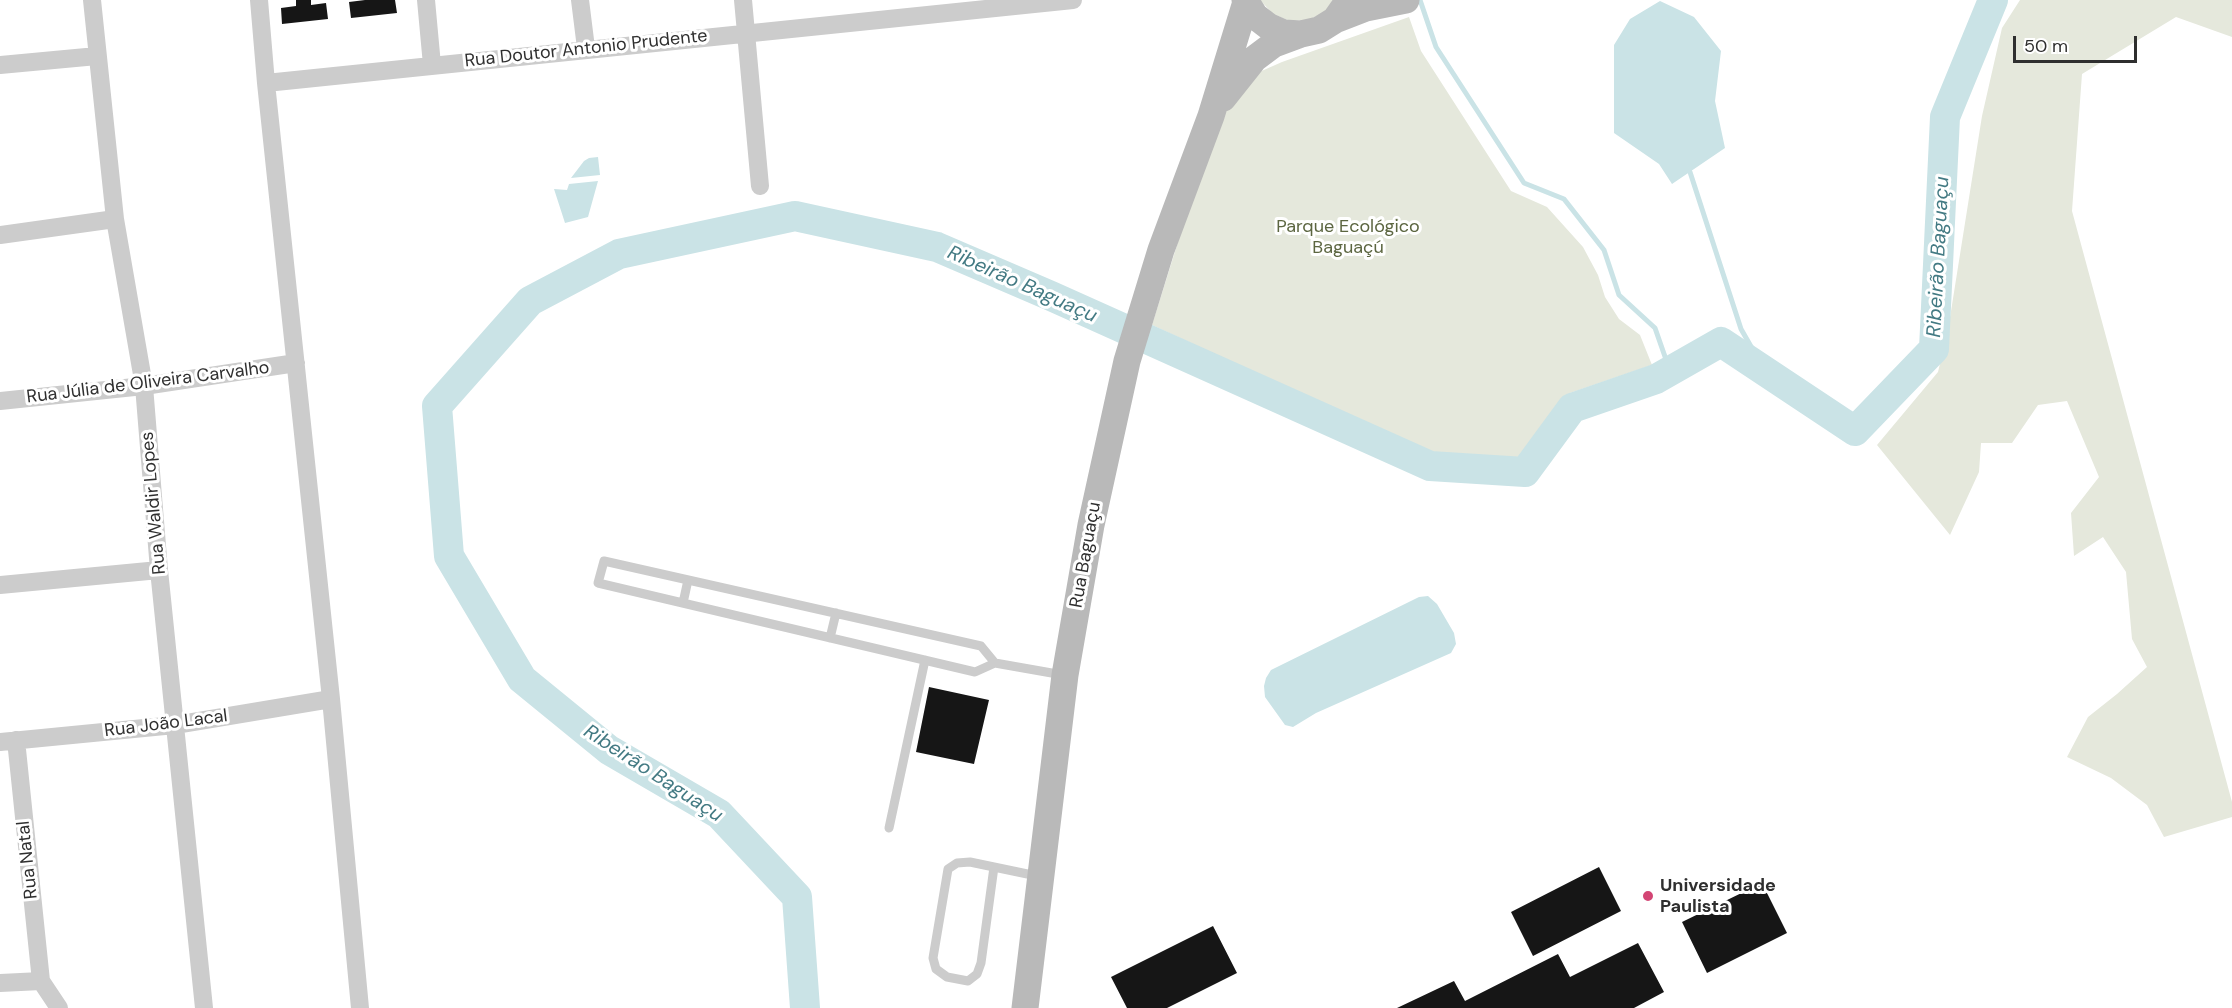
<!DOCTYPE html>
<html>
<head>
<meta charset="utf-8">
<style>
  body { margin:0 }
  #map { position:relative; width:2232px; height:1008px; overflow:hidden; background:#fff; font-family:"DM Sans",sans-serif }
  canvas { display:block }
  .scale { position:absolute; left:2013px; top:36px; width:124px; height:27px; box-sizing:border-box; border:3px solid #2f2f2f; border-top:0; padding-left:8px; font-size:18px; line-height:21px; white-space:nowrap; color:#2f2f2f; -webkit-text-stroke:4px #fff; paint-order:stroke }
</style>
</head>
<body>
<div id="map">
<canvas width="2232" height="1008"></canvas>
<div class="scale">50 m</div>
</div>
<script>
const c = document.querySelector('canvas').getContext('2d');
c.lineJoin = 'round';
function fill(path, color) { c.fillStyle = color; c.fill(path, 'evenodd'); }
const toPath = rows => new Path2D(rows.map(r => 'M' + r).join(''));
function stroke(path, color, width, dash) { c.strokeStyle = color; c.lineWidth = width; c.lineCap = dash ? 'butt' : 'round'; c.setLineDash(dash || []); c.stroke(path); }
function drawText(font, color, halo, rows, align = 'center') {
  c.font = font + ' "DM Sans",sans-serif'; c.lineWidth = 6; c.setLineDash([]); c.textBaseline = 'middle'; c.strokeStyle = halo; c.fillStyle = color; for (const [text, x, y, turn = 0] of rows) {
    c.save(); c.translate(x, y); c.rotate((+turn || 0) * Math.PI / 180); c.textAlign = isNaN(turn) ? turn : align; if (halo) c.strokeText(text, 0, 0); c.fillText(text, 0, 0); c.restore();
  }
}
const green = toPath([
  [1260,0,1337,0,1324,13,1308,20,1290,21,1273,14],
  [2020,0,2232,0,2232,37,2176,17,2082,74,2072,211,2232,802,2232,817,2164,837,2147,805,2111,778,2067,757,2088,717,2117,694,2147,667,2132,639,2126,572,2103,537,2074,556,2071,513,2099,477,2067,401,2038,405,2012,443,1981,443,1979,472,1950,535,1877,445,1938,372,1948,330,1982,116,2002,28],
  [1409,17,1421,51,1511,191,1547,207,1583,247,1598,275,1605,297,1619,319,1640,335,1652,365,1570,393,1517,460,1432,454,1152,325,1214,127,1248,77,1282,62]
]);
const water = toPath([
  [1660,1,1694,17,1721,51,1715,101,1725,148,1672,184,1659,164,1614,133,1614,45,1630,19],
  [598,157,600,175,571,178,584,161,589,158],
  [598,181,588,217,565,223,554,189,567,190,569,184],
  [1428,596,1437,604,1454,633,1456,644,1451,653,1316,713,1293,727,1285,725,1265,697,1264,686,1266,678,1271,670,1419,597]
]);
const stream = toPath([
  [1420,0,1436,47,1524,183,1564,199,1604,250,1619,295,1655,328,1670,371],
  [1690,172,1741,329,1765,371]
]);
const river = toPath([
  [805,1008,797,897,719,814,609,750,522,679,449,556,437,406,530,301,619,254,795,216,937,247,1051,296,1430,466,1525,472,1572,408,1656,379,1721,342,1855,431,1934,349,1945,117,1993,0]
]);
const building = toPath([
  [296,0,311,0,311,5,326,3,328,19,282,24,281,8,296,6],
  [365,0,395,0,397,13,351,18,349,2],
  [929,687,989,700,974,764,916,752],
  [1599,867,1621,911,1533,956,1511,912],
  [1762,883,1787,933,1707,973,1682,922],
  [1213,926,1237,973,1167,1008,1127,1008,1111,977],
  [1638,943,1664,992,1634,1008,1397,1008,1454,981,1465,1001,1558,954,1570,977]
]);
const lane = toPath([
  [683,603,688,580],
  [830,638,836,613],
  [995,663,981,646,604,561,598,583,975,672,995,663,1063,675],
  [889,828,925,660],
  [994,867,981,963,977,974,968,981,947,977,936,969,933,958,948,869,957,863,970,862,1037,876]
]);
const street = toPath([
  [92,0,115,219,144,386,159,570,204,1008],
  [259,0,266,83,331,699,360,1008],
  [426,0,432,65],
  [580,0,586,48],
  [743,0,760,186],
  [0,65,97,56],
  [266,83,1073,0],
  [0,235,115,219],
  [0,401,144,386,296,363],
  [0,585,159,570],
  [16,740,41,981],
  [0,742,175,725,331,699],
  [0,983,41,981,59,1008]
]);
const secondary = toPath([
  [1245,0,1255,16,1268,26,1284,33,1301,34,1319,30,1335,20,1349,0],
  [1335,20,1366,8,1406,0],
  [1223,98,1254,59,1274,44,1301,34],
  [1025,1008,1065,675,1091,525,1127,361,1161,250,1211,116,1246,2]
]);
const markers = [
  [1648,896,6,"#d34574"]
];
const streetNames = [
  ["Rua Doutor Antonio Prudente",586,49,-6],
  ["Rua Júlia de Oliveira Carvalho",148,383,-7],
  ["Rua Waldir Lopes",154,503,-95],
  ["Rua Baguaçu",1086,555,-80],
  ["Rua João Lacal",166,724,-7],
  ["Rua Natal",28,860,-96]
];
const parkNames = [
  ["Parque Ecológico",1348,227],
  ["Baguaçú",1348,248]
];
const poiNames = [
  ["Universidade",1660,886],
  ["Paulista",1660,907]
];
const waterNames = [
  ["Ribeirão Baguaçu",1939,257,-87],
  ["Ribeirão Baguaçu",1022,285,24],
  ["Ribeirão Baguaçu",653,774,33]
];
fill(green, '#e5e8dc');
fill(water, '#cae3e6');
stroke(stream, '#cae3e6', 5);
stroke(river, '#cae3e6', 30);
fill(building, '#161616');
stroke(lane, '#ccc', 9);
stroke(street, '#ccc', 18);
stroke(secondary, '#b9b9b9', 27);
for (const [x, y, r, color] of markers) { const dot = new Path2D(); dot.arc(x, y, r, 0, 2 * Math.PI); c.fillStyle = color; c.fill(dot); stroke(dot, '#fff', 2); }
drawText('18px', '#2f2f2f', '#fff', streetNames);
drawText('18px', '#5c6641', '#fff', parkNames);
drawText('bold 18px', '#2f2f2f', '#fff', poiNames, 'left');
drawText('italic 20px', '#437a83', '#fff', waterNames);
</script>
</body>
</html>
